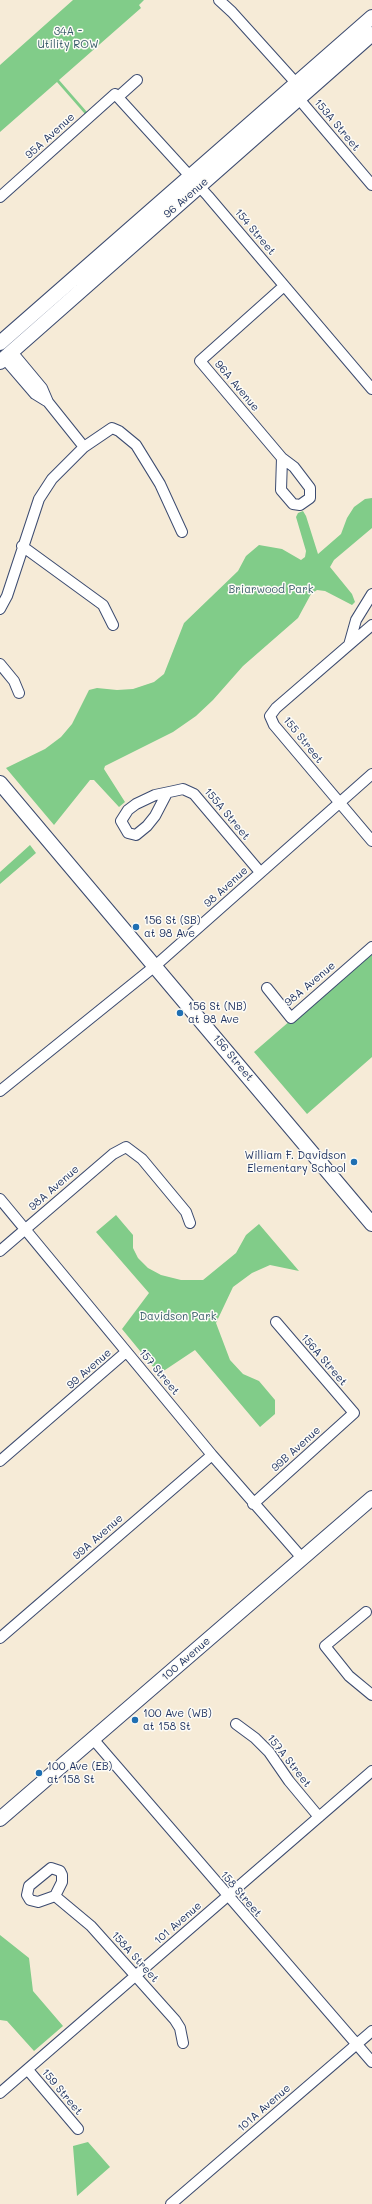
<!DOCTYPE html>
<style>
body{margin:0}
canvas{display:block;background:#f6ebd7}
</style>
<canvas width="372" height="2204"></canvas>
<script>
const ctx = document.querySelector('canvas').getContext('2d');
ctx.lineJoin = 'round';
function fillPath(path, color) { ctx.fillStyle = color; ctx.fill(path, 'evenodd'); }
const toPath = rows => new Path2D(rows.map(r => 'M' + r).join(''));
function stroke(path, color, width, dash) { ctx.strokeStyle = color; ctx.lineWidth = width; ctx.lineCap = dash ? 'butt' : 'round'; ctx.setLineDash(dash || []); ctx.stroke(path); }
function label(font, color, halo, rows, align = 'center') {
  ctx.font = font + ' Mali,sans-serif'; ctx.lineWidth = 3; ctx.setLineDash([]); ctx.textBaseline = 'middle'; ctx.strokeStyle = halo; ctx.fillStyle = color; for (const [text, x, y, turn = 0] of rows) {
    ctx.save(); ctx.translate(x, y); ctx.rotate((+turn || 0) * Math.PI / 180); ctx.textAlign = isNaN(turn) ? turn : align; if (halo) ctx.strokeText(text, 0, 0); ctx.fillText(text, 0, 0); ctx.restore();
  }
}
const green = toPath([
 [73,0,144,0,139,5,141,8,59,80,87,112,85,114,57,82,0,132,0,65],
 [372,498,372,528,334,560,330,567,352,594,355,602,352,605,325,591,317,590,311,594,298,618,243,666,213,700,196,716,173,732,105,766,104,769,125,802,119,807,94,780,90,780,54,825,6,768,45,749,61,737,72,724,89,690,97,688,117,690,133,689,154,682,164,674,184,623,238,571,246,556,259,545,282,549,301,560,305,557,306,551,296,517,298,513,303,511,306,516,318,554,341,534,347,518,354,507,365,499],
 [30,845,36,853,0,884,0,872],
 [372,950,372,1057,307,1114,254,1052],
 [116,1215,133,1235,133,1248,138,1258,148,1268,161,1275,181,1280,203,1280,236,1253,246,1235,259,1224,299,1271,270,1265,252,1273,233,1287,216,1323,230,1360,243,1374,259,1381,275,1400,275,1414,260,1427,195,1350,159,1374,122,1329,149,1293,96,1232],
 [0,1935,29,1958,33,1991,63,2026,34,2051,7,2021,0,2020],
 [88,2142,110,2167,77,2196,73,2146]
]);
const minor = toPath([
 [219,0,232,12,296,83],
 [118,97,137,80],
 [299,99,372,185],
 [0,197,115,94,208,196,372,389],
 [12,352,42,388,48,402,84,447,112,428,119,431,136,445,160,484,182,532],
 [4,358,35,394,48,402],
 [282,458,281,490,293,504,300,505,310,498,310,488,294,467,282,458,200,361,284,286],
 [22,546,103,605,113,625],
 [0,609,7,596,39,499,52,479,84,447],
 [372,625,276,708,270,716,274,725,372,841],
 [349,645,356,620,372,594],
 [0,664,14,681,19,693],
 [167,793,155,816,147,826,136,835,128,833,121,821,128,810,136,804,155,795,174,791,183,789,194,794,260,872],
 [267,988,291,1018,372,947],
 [0,1091,155,966,372,774],
 [0,1199,212,1455,302,1558],
 [0,1251,113,1154,126,1147,142,1159,186,1212,190,1223],
 [0,1461,126,1352],
 [253,1504,354,1413,276,1322],
 [366,1612,325,1646,349,1676,372,1695],
 [0,1638,212,1455],
 [236,1724,255,1738,269,1752,289,1781,319,1817],
 [93,1739,372,2062],
 [55,1896,38,1902,30,1900,27,1895,29,1886,51,1868,60,1871,62,1875,62,1882,55,1896,91,1926,175,2020,180,2028,183,2043],
 [28,2070,78,2129],
 [0,2093,372,1771],
 [171,2204,372,2031]
]);
const secondary = toPath([
 [0,343,372,17],
 [0,362,372,34],
 [0,783,372,1224],
 [0,1819,372,1498]
]);
const markers = [
 [136,927,4,"#1f6fb2"],
 [180,1013,4,"#1f6fb2"],
 [354,1162,4,"#1f6fb2"],
 [135,1720,4,"#1f6fb2"],
 [39,1773,4,"#1f6fb2"]
];
const parkNames = [
 ["34A -",68,32],
 ["Utility ROW",68,45],
 ["Briarwood Park",271,590],
 ["Davidson Park",178,1317]
];
const streetNames = [
 ["153A Street",337,125,50],
 ["95A Avenue",50,136,-42],
 ["96 Avenue",186,198,-41],
 ["154 Street",255,232,50],
 ["96A Avenue",237,386,50],
 ["155 Street",303,740,51],
 ["155A Street",227,814,50],
 ["98 Avenue",226,887,-42],
 ["98A Avenue",310,984,-40],
 ["156 Street",233,1058,50],
 ["98A Avenue",54,1188,-41],
 ["156A Street",324,1360,49],
 ["99 Avenue",89,1369,-41],
 ["157 Street",159,1372,50],
 ["99B Avenue",296,1449,-42],
 ["99A Avenue",98,1537,-41],
 ["100 Avenue",186,1659,-41],
 ["157A Street",289,1761,52],
 ["158 Street",241,1894,49],
 ["101 Avenue",178,1923,-41],
 ["158A Street",135,1957,48],
 ["159 Street",62,2092,50],
 ["101A Avenue",264,2108,-41]
];
const poiNames = [
 ["156 St (SB)",144,921],
 ["at 98 Ave",144,934],
 ["156 St (NB)",188,1007],
 ["at 98 Ave",188,1020],
 ["William F. Davidson",346,1156,"right"],
 ["Elementary School",346,1169,"right"],
 ["100 Ave (WB)",143,1714],
 ["at 158 St",143,1727],
 ["100 Ave (EB)",47,1767],
 ["at 158 St",47,1780]
];
fillPath(green, '#81cc89');
stroke(minor, '#3c4b70', 12);
stroke(secondary, '#3c4b70', 16);
stroke(minor, '#fff', 10);
stroke(secondary, '#fff', 14);
for (const [x, y, r, color] of markers) { const dot = new Path2D(); dot.arc(x, y, r, 0, 2 * Math.PI); ctx.fillStyle = color; ctx.fill(dot); stroke(dot, '#fdfcf7', 1.5); }
label('11px', '#3a5e6b', '#fdfcf7', parkNames);
label('11px', '#1b2f5e', '#fdfcf7', streetNames);
label('11px', '#1b2f5e', '#fdfcf7', poiNames, 'left');
</script>
